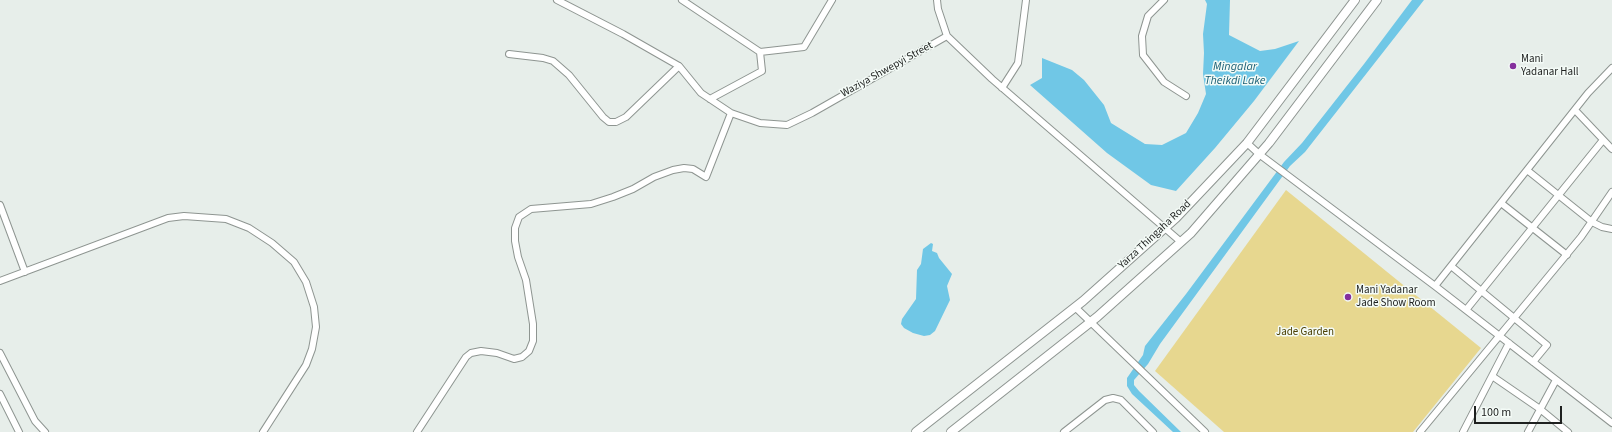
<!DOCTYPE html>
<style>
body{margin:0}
#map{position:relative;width:1612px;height:432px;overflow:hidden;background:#e7eeea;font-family:"Source Sans 3",sans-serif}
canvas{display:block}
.scale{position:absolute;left:1474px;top:406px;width:88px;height:18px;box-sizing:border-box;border:2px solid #1e201f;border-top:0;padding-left:5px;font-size:12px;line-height:14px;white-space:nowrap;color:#1e201f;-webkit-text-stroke:3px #f4fbf7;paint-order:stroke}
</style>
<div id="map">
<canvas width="1612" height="432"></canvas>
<div class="scale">100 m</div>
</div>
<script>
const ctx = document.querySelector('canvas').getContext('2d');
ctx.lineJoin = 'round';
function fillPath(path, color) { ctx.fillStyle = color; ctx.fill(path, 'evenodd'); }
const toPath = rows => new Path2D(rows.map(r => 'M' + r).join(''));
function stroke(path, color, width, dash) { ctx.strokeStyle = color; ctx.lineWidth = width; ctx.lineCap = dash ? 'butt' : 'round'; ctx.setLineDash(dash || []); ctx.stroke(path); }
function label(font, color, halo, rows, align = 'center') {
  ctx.font = font + ' "Source Sans 3",sans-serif'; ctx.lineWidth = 3; ctx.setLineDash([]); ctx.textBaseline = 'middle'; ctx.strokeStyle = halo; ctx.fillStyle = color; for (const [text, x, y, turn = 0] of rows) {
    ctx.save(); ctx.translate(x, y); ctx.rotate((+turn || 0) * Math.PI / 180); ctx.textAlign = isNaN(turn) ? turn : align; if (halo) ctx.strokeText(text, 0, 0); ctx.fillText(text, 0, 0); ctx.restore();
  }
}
const green = toPath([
 [1286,190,1481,348,1413,432,1224,432,1155,371]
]);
const water = toPath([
 [1205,0,1230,0,1229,35,1260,51,1275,49,1299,41,1254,101,1215,148,1176,191,1151,185,1107,153,1030,85,1042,78,1042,58,1072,70,1084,80,1104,105,1111,123,1145,144,1162,145,1186,133,1198,113,1206,94,1203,74,1204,53,1203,34,1207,4],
 [1412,0,1424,0,1305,152,1290,166,1160,344,1148,364,1134,380,1134,385,1139,391,1181,432,1173,432,1132,394,1127,386,1127,378,1143,355,1145,346,1186,294,1284,162,1302,143,1364,64],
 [931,243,933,244,932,251,937,253,939,258,952,274,947,286,950,300,935,331,930,335,924,336,913,333,904,328,901,324,902,319,916,299,917,270,921,264,923,249]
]);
const minor = toPath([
 [557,0,623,34,679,66,701,93,731,113,760,123,787,125,812,113,947,36,992,79,1181,242],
 [682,0,760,52,762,71,710,99],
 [937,0,938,9,947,36],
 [1164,0,1148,16,1142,36,1143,55,1164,82,1186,96],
 [760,52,804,47,832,0],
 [509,54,543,58,553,61,569,75,603,117,609,122,616,122,626,117,679,66],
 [1002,88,1018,63,1026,0],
 [1575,110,1612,149],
 [1247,143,1259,154,1435,286,1612,423],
 [1527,170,1592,222,1602,227,1612,229],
 [1501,203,1567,255],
 [0,205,25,272],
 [1451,266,1547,345,1533,362],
 [0,281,168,218,184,216,226,219,249,228,272,243,294,262,306,282,314,307,316,327,312,349,306,365,263,432],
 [1435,286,1588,93,1612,68],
 [1075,307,1205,432],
 [1466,310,1603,140],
 [0,353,35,421,45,432],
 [1492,376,1540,409,1568,432],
 [0,394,19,432],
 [417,432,466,357,471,353,481,351,497,353,514,359,522,357,529,351,533,341,533,324,526,280,518,257,515,241,515,228,519,217,531,209,591,204,613,197,633,189,654,177,673,170,684,168,693,169,706,177,731,113],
 [1064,432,1105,400,1113,398,1121,400,1153,432],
 [1420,432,1581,237,1612,192],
 [1463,432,1509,343],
 [1528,432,1556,380]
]);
const major = toPath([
 [916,432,1083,301,1176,218,1247,143,1355,0],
 [951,432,1097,317,1191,233,1269,143,1377,0]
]);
const markers = [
 [1513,66,4,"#852f9d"],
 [1348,297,4,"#852f9d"]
];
const poiNames = [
 ["Mani",1521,60],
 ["Yadanar Hall",1521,73],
 ["Mani Yadanar",1356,291],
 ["Jade Show Room",1356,304]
];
const streetNames = [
 ["Waziya Shwepyi Street",887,70,-29],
 ["Yarza Thingaha Road",1155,235,-43]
];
const parkNames = [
 ["Jade Garden",1305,333]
];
const waterNames = [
 ["Mingalar",1235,67],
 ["Theikdi Lake",1235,81]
];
fillPath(green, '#e7d78f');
fillPath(water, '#70c7e6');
stroke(minor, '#8e9591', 8);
stroke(major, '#8e9591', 10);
stroke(minor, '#fff', 6);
stroke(major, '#fff', 8);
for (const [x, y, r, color] of markers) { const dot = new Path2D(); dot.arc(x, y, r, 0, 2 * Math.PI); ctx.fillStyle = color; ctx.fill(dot); stroke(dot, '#f4fbf7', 1.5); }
label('11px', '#1e201f', '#f4fbf7', poiNames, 'left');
label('11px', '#1e201f', '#f4fbf7', streetNames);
label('11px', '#4c4104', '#f4fbf7', parkNames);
label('italic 12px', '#1b6076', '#f4fbf7', waterNames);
</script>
